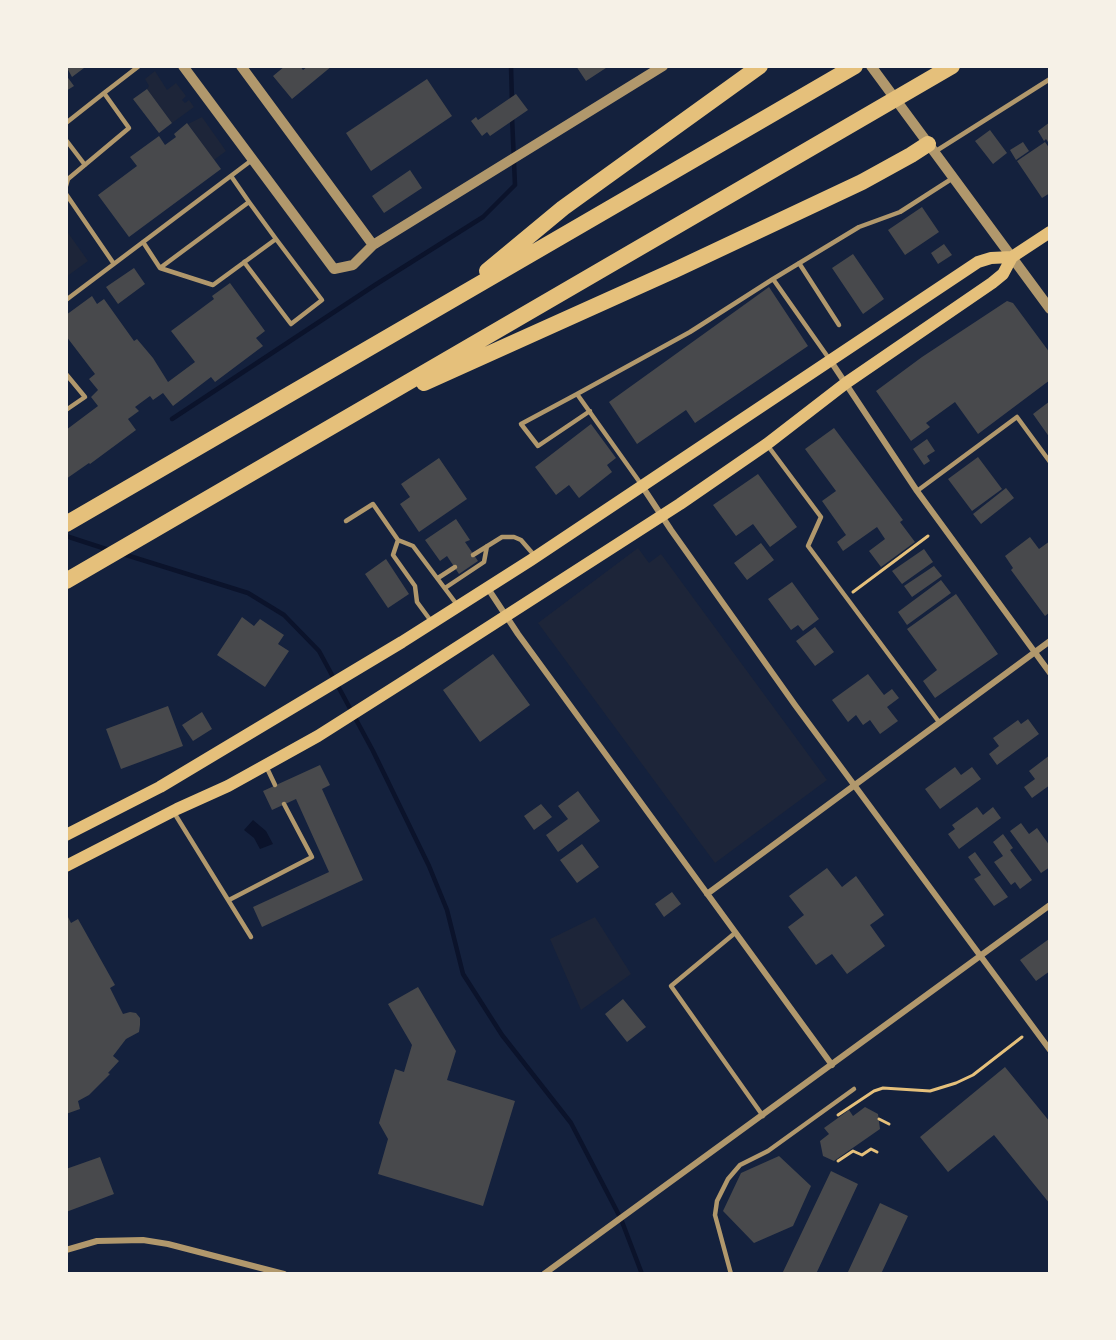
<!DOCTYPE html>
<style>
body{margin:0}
#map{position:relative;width:1116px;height:1340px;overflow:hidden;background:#14213d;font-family:Helvetica,sans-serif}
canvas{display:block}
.frame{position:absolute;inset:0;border:68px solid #f6f1e7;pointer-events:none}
</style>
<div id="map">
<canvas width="1116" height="1340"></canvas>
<div class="frame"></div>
</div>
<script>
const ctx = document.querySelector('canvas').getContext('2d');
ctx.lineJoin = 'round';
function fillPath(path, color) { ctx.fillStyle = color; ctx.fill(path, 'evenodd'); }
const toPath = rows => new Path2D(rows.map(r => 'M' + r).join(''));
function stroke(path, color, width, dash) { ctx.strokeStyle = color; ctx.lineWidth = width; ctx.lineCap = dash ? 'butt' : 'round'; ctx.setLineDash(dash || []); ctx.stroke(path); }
const green = toPath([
 [155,71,167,90,176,83,186,96,182,100,185,103,189,100,194,107,172,123,147,89,149,86,145,79],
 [202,117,226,151,214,160,188,124],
 [66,230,88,261,66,277],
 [638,548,649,563,661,554,827,780,715,863,538,623],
 [595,917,631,974,581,1010,550,939]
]);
const water = toPath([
 [253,820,266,831,273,844,260,849,254,838,244,830]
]);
const stream = toPath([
 [511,66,512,102],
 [172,419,375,285,483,217,515,185,512,117],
 [66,536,109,550],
 [123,554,248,593,284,615,319,651,373,751,429,866,447,910,463,974,502,1035,571,1123,621,1219,642,1274]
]);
const building = toPath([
 [66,66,83,66,84,68,72,77],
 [285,66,300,66,303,70,308,66,332,66,292,99,273,76],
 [576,66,609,66,586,81],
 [66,75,74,86,66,91],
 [427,79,452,116,371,171,346,133],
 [147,89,172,123,159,133,133,99],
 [516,94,528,110,490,136,487,132,482,136,471,121,476,117,478,120],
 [1050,122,1050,145,1046,139,1044,141,1038,131],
 [187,123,221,169,129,237,98,195,137,166,130,157,159,136,165,145,176,137,174,134],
 [990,130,1007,153,993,164,975,141],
 [1023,142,1029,151,1016,160,1010,150],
 [1045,142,1050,149,1050,193,1042,198,1017,161],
 [410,170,422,188,384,213,372,196],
 [922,207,939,232,905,255,888,230],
 [944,244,952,255,938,264,931,253],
 [853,254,884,299,863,314,832,268],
 [134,268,145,284,118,304,106,287],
 [230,283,265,331,256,338,263,346,215,382,211,377,173,406,163,393,153,400,150,396,135,407,139,411,128,419,136,430,90,464,89,463,66,479,66,430,98,406,91,397,98,390,89,379,95,374,66,336,66,315,92,296,97,304,104,299,134,341,137,339,153,358,168,382,195,362,171,331,214,299,212,296],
 [769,287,808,346,695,423,686,410,637,444,609,402],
 [1007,301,1013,303,1050,353,1050,380,978,434,955,402,926,423,930,427,911,441,876,391,922,357],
 [1050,401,1050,438,1033,414],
 [591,424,616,458,607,465,612,472,579,498,569,485,556,495,535,467],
 [834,428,903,520,900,522,915,542,881,567,869,551,885,539,877,527,843,551,837,542,846,535,822,501,836,491,805,449],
 [927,439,935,451,927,456,930,461,924,465,913,449],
 [978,457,1002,489,972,511,948,479],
 [439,458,467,499,419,532,400,504,410,497,401,484],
 [758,474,797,527,770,547,753,524,736,536,713,505],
 [1006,488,1014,498,981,524,973,514],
 [456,519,470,540,465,542,478,561,459,574,447,556,440,561,425,540],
 [1030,537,1039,549,1050,541,1050,612,1045,616,1011,570,1013,568,1005,556],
 [761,543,774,560,747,580,734,563],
 [924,549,933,562,902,584,892,571],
 [386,559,409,594,388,608,365,574],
 [934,566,942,576,912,597,904,586],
 [941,580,951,593,907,625,898,612],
 [792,582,819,619,803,631,798,625,791,630,768,599],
 [956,594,998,654,935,698,923,681,937,670,907,629],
 [242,617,254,626,260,619,284,635,278,644,289,651,265,687,217,655],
 [815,627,834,652,815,666,796,641],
 [493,654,530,705,480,742,443,690],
 [868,674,884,695,892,689,899,698,887,707,898,721,880,734,870,720,863,725,856,715,848,722,832,700],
 [168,706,183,746,121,769,106,729],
 [202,712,212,729,193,741,182,725],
 [1028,719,1039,734,997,765,989,754,999,746,993,738,1018,720,1021,724],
 [1050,755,1050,785,1032,798,1024,787,1035,779,1029,771],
 [320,765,330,785,322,789,363,880,262,927,253,907,329,872,296,799,272,810,263,791],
 [955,767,961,775,972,767,981,779,940,809,925,789],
 [578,791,600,821,558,852,546,835,568,819,558,806],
 [541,804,552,817,534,830,524,816],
 [977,807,983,815,993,807,1001,818,959,849,948,834,955,829,952,825],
 [1021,823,1029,834,1037,828,1050,846,1050,867,1041,873,1010,831],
 [1003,834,1013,848,1010,850,1032,880,1020,889,1015,882,1011,885,994,862,1003,856,993,842],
 [582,844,599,867,577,883,560,860],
 [975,852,1008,897,994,906,974,879,981,875,968,857],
 [827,868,842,887,856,876,884,915,870,925,885,946,847,974,832,954,816,965,788,927,804,915,789,896],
 [672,892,681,904,664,917,655,904],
 [66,913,71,923,78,919,115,985,110,988,123,1014,130,1012,136,1013,140,1018,140,1025,139,1032,126,1039,113,1056,119,1061,108,1073,110,1074,89,1095,78,1101,80,1109,66,1114],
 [1049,939,1050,971,1036,981,1020,960],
 [418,987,456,1051,447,1080,515,1101,483,1206,378,1174,388,1139,379,1123,395,1069,404,1072,412,1045,388,1004],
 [623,999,646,1027,627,1042,605,1014],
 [1005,1067,1050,1122,1050,1204,994,1135,948,1172,920,1137],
 [865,1107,878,1114,880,1129,834,1161,823,1156,820,1141,829,1134,824,1128,849,1110,853,1116],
 [779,1156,811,1186,793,1226,754,1243,723,1211,741,1173],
 [100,1157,114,1194,66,1212,66,1169],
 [831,1171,858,1184,816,1274,782,1274],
 [880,1203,908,1216,881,1274,847,1274]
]);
const path = toPath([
 [853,592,928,536],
 [838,1115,874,1091,883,1088,930,1091,956,1083,973,1075,1022,1037],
 [879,1119,889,1124],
 [838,1161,853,1151,862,1155,871,1149,877,1152]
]);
const service = toPath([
 [66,123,104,93],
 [66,140,85,165],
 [936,151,1050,79],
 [231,176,249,202],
 [66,186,68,179,129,128,104,93,139,66],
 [66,194,114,264],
 [143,242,160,268,249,202,276,239,213,285,160,268],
 [244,262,291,324,322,300,276,239],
 [799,263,839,325],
 [773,279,859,227,900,212,953,178],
 [66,300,252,160],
 [66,374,85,397,66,410],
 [577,394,521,424,538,446,590,411],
 [768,446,821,517,808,546,939,722],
 [641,484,577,394,690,332,773,279,830,360],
 [917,491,1017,417,1050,462],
 [346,521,373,504,398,540,413,546,458,606],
 [398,540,393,555,415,586,417,602,431,621],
 [473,555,502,537,514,537,521,540,534,555],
 [438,578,455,567],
 [445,588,484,562,487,546],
 [266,766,275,785],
 [173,811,251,937],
 [229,900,312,857,284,804],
 [735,933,671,986,763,1116],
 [731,1274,715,1215,717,1201,728,1179,740,1165,768,1151,854,1089]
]);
const minor = toPath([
 [830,360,917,491,1050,673],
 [642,486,671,530,795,705,1050,1050],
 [487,587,518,634,832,1065],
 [707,894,1050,641],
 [66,1250,97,1241,143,1240,168,1244,284,1274],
 [544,1274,1050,905]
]);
const tertiary = toPath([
 [183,66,334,269,353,265,373,245,663,66],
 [241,66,373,245],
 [871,66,1050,309]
]);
const secondary = toPath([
 [66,835,160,787,402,642,531,560,978,262,991,258,1012,257],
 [66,866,177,809,228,786,318,736,411,677,680,504,767,444,846,383,992,283,1003,274,1012,257,1050,232]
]);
const motorway = toPath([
 [487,271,563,208,760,66],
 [424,383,675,270,862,182,911,155,928,144],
 [66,524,855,66],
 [66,581,952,66]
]);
fillPath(green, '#1d2539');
fillPath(water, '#0b132b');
stroke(stream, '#0b132b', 4.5);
fillPath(building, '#48494c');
stroke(path, '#e5c07b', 3);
stroke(service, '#b1986c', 4.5);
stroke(minor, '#b1986c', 6);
stroke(tertiary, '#b1986c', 10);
stroke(secondary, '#e5c07b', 12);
stroke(motorway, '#e5c07b', 16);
</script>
